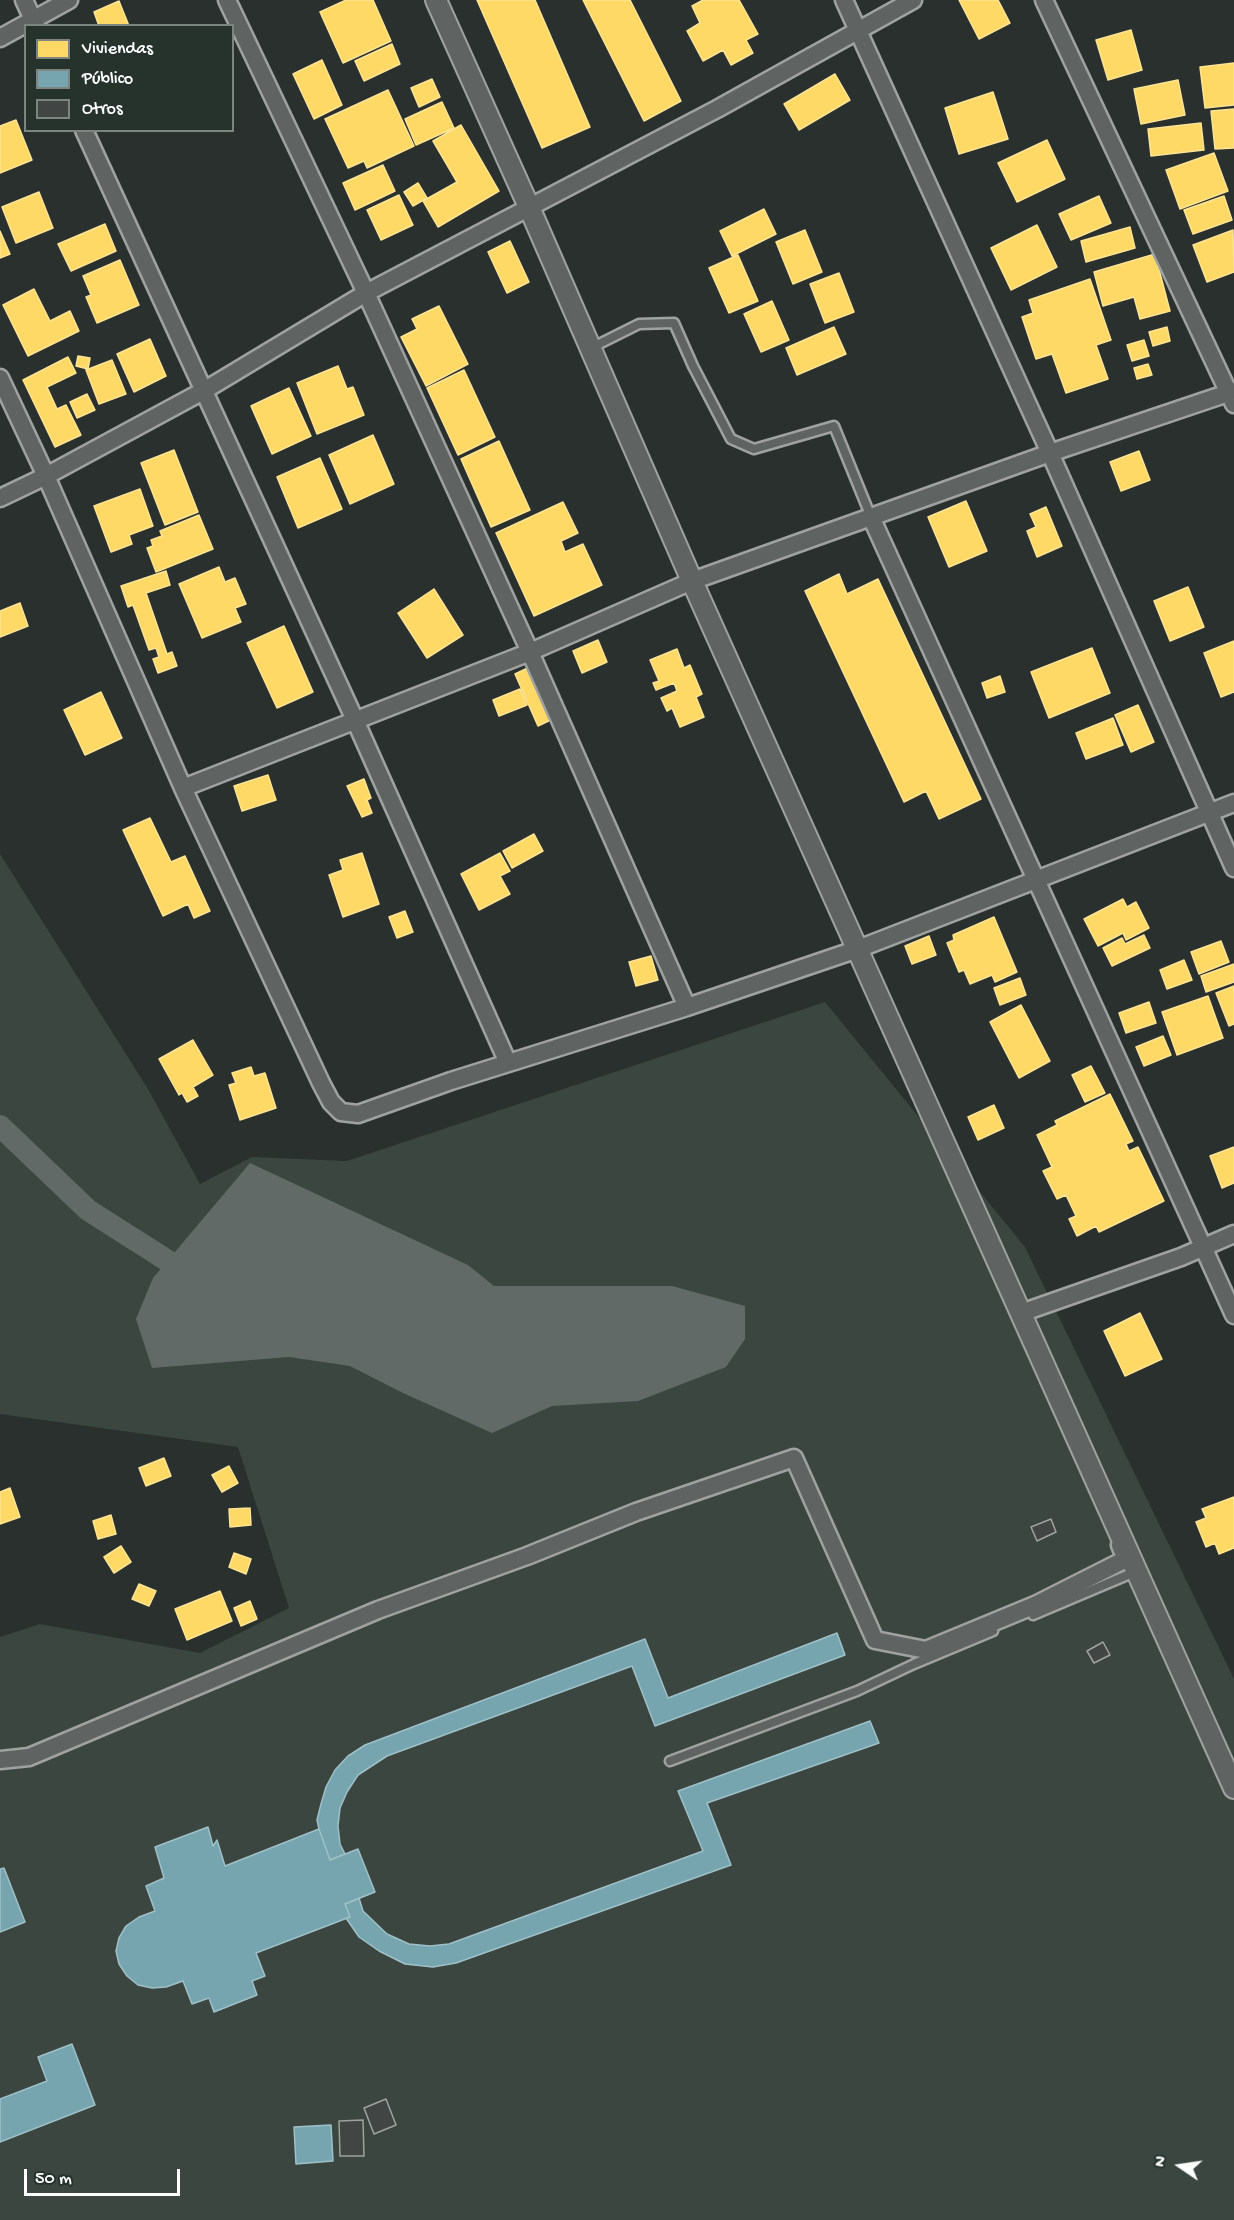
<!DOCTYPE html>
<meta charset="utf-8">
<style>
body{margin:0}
#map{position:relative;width:1234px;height:2220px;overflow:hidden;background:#29302d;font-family:"Gochi Hand",sans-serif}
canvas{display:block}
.legend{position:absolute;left:24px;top:24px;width:210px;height:108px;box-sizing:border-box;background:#26332d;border:2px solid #7d8581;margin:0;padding:8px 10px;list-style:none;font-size:18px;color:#fff}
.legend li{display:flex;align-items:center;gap:12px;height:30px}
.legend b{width:30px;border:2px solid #7d8581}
.north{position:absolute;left:1150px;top:2136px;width:60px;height:60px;-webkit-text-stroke:4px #26332d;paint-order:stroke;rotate:283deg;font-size:16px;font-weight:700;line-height:24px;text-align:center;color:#fff}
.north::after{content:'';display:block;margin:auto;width:21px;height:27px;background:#fff;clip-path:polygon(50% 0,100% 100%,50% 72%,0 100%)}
.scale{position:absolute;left:24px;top:2169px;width:156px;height:27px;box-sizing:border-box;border:3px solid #fff;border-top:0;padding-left:8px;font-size:18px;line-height:21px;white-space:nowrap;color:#fff;-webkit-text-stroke:4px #26332d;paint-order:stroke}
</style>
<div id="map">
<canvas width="1234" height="2220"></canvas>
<ul class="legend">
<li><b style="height:16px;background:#ffd966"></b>Viviendas</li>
<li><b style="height:16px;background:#76a5af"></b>Público</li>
<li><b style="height:16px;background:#414644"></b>Otros</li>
</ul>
<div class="north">N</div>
<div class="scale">50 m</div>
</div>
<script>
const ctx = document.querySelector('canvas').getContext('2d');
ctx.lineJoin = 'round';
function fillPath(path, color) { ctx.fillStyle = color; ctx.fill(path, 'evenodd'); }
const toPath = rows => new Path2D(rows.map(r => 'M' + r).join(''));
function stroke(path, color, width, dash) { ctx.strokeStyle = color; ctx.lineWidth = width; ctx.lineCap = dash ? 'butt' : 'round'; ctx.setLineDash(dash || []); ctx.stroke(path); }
const green = toPath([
 [0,854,148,1089,200,1184,252,1157,347,1161,825,1002,1025,1247,1234,1679,1234,2220,0,2220,0,1637,40,1624,200,1653,289,1608,238,1447,0,1414]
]);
const water = toPath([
 [250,1163,468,1265,494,1286,672,1286,745,1306,745,1339,726,1367,638,1401,552,1406,492,1433,403,1393,350,1366,289,1357,152,1368,136,1319,153,1278]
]);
const homes = toPath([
 [346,0,373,0,391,41,343,63,320,12,346,0],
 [477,0,535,0,590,127,542,148,477,0],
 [583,0,630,0,681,101,644,121,583,0],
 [703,0,739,0,758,34,746,40,753,53,731,65,723,50,703,61,687,31,700,23,692,6,703,0],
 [959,0,998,0,1010,23,979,39,959,0],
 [119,1,129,26,99,26,94,12,119,1],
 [1131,30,1142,70,1108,80,1096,40,1131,30],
 [392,44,400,64,364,81,355,61,392,44],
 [322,60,342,105,314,119,293,74,322,60],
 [1234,63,1234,105,1205,108,1200,67,1234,63],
 [835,74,850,100,799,130,784,104,835,74],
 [432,79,440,97,419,107,411,88,432,79],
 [1178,80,1185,115,1141,124,1134,89,1178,80],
 [388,90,414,146,367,168,364,161,348,168,325,119,388,90],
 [993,92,1008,139,959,154,945,108,993,92],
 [442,102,454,128,416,145,405,119,442,102],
 [1234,109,1234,148,1215,149,1211,111,1234,109],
 [16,120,32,160,0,173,0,126,16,120],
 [1201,123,1204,150,1151,156,1148,129,1201,123],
 [461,125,499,191,438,227,423,201,457,182,433,141,461,125],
 [1047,140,1065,179,1017,202,998,163,1047,140],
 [1214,153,1228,191,1180,209,1166,170,1214,153],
 [383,165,395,191,355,210,343,183,383,165],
 [418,183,427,198,413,206,404,192,418,183],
 [39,192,53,228,16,243,2,207,39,192],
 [399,195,413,225,381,240,367,210,399,195],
 [1099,196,1111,223,1071,240,1059,214,1099,196],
 [1224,196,1232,220,1193,234,1184,210,1224,196],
 [764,209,776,234,732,256,720,231,764,209],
 [105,224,116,251,71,271,58,244,105,224],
 [1037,225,1057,267,1011,290,991,248,1037,225],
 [1130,227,1135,248,1086,262,1081,241,1130,227],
 [805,230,822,272,793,284,776,242,805,230],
 [1233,230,1234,272,1207,282,1193,245,1233,230],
 [0,231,10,254,0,258,0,231],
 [510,241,529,282,507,293,488,252,510,241],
 [1155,254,1170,311,1140,319,1134,297,1103,306,1094,272,1155,254],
 [738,255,758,301,729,313,709,268,738,255],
 [120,260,139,305,97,323,86,297,91,295,83,276,120,260],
 [839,273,854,312,825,323,810,284,839,273],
 [1090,279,1111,340,1096,345,1108,379,1066,393,1052,354,1036,359,1022,317,1033,313,1029,300,1090,279],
 [34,289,50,321,70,311,79,331,28,356,3,305,34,289],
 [772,301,789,340,761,352,744,314,772,301],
 [439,306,468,364,426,386,401,337,417,329,412,319,439,306],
 [834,327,846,354,797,375,786,348,834,327],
 [1167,327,1170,341,1153,346,1149,332,1167,327],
 [150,339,166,376,134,392,117,354,150,339],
 [1144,340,1149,356,1132,361,1127,345,1144,340],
 [78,356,90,358,88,369,76,366,78,356],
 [68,357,76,373,47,387,57,409,66,405,81,435,55,447,23,380,68,357],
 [112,360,126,394,99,404,86,370,112,360],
 [1148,364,1152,375,1137,379,1134,368,1148,364],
 [338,366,347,389,353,387,364,415,317,434,297,383,338,366],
 [464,370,495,437,458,455,427,388,464,370],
 [289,388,311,436,272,454,251,406,289,388],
 [87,394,95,410,77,418,70,402,87,394],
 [373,435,394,484,350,504,329,455,373,435],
 [499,441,530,510,491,527,461,459,499,441],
 [174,450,198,512,165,525,141,463,174,450],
 [1139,451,1150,480,1121,491,1110,462,1139,451],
 [320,458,342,509,298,528,277,477,320,458],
 [140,489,153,526,129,535,132,544,111,552,94,506,140,489],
 [966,501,987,551,949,567,928,517,966,501],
 [563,502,578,533,561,541,565,552,583,544,602,585,534,616,496,533,563,502],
 [1046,507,1062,546,1037,557,1027,531,1036,527,1030,514,1046,507],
 [199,515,213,549,156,572,147,548,153,546,151,540,162,536,160,531,199,515],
 [219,567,225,582,235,578,246,604,235,608,241,622,202,638,179,584,219,567],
 [166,571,170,585,146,593,167,654,172,652,177,666,158,673,153,659,159,657,156,648,149,650,133,605,128,607,121,586,166,571],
 [839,574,847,594,878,579,981,799,939,819,926,791,904,802,805,591,839,574],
 [1188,587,1204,627,1170,641,1154,601,1188,587],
 [434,589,463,635,427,658,398,613,434,589],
 [20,603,28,626,0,637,0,611,20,603],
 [284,626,313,692,277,708,247,643,284,626],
 [598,640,607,662,582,673,573,651,598,640],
 [1234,641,1234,692,1221,697,1204,653,1234,641],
 [1092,648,1110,693,1049,718,1031,672,1092,648],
 [677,649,684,668,690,665,702,694,696,697,704,717,680,727,672,708,667,711,661,698,677,691,674,683,656,690,653,683,659,681,650,660,677,649],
 [534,665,557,717,538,726,515,674,534,665],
 [1000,676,1005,692,987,698,982,683,1000,676],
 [520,689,527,705,499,716,493,700,520,689],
 [101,692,122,738,85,755,64,710,101,692],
 [1138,705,1154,742,1131,752,1115,715,1138,705],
 [1113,718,1123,745,1086,759,1076,733,1113,718],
 [268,775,276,800,242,811,234,786,268,775],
 [364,779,371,798,367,800,372,813,362,817,347,786,364,779],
 [150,818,171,862,185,856,210,911,194,918,188,904,163,916,123,830,150,818],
 [534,834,543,851,512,868,503,851,534,834],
 [362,853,379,904,343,917,329,875,343,870,340,860,362,853],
 [500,853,510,871,500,876,510,894,479,910,461,874,500,853],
 [1123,899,1127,907,1136,902,1149,928,1126,940,1123,933,1098,946,1084,919,1123,899],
 [405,911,413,932,397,938,389,917,405,911],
 [994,917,1017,972,995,982,992,975,970,984,964,970,959,972,947,943,954,940,953,935,994,917],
 [1144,935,1150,948,1112,966,1103,948,1122,938,1125,944,1144,935],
 [929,936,936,955,912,964,905,946,929,936],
 [1221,941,1229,962,1199,974,1191,952,1221,941],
 [651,956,658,980,636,986,629,962,651,956],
 [1184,960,1192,980,1167,989,1160,970,1184,960],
 [1234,964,1234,982,1206,992,1201,976,1234,964],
 [1020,978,1026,995,1000,1005,994,988,1020,978],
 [1234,986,1234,1024,1229,1026,1216,993,1234,986],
 [1208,996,1223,1038,1177,1055,1162,1012,1208,996],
 [1149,1002,1156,1023,1126,1033,1119,1013,1149,1002],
 [1021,1005,1050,1061,1019,1078,990,1022,1021,1005],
 [1163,1036,1171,1055,1144,1066,1136,1047,1163,1036],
 [193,1040,213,1075,193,1087,198,1096,187,1102,182,1093,179,1095,159,1059,193,1040],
 [1091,1066,1105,1093,1085,1102,1072,1075,1091,1066],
 [251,1067,254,1076,265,1073,276,1108,240,1120,229,1085,236,1083,232,1073,251,1067],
 [1110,1094,1133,1141,1126,1144,1129,1151,1138,1147,1164,1201,1099,1232,1096,1226,1077,1236,1069,1219,1076,1216,1066,1195,1057,1199,1043,1171,1052,1167,1037,1135,1057,1125,1055,1121,1110,1094],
 [994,1105,1004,1128,978,1140,968,1117,994,1105],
 [1234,1147,1234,1183,1222,1188,1210,1156,1234,1147],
 [1140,1313,1162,1359,1125,1376,1104,1331,1140,1313],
 [164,1458,171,1476,146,1486,139,1468,164,1458],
 [229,1466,238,1483,222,1492,212,1475,229,1466],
 [10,1488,20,1517,0,1524,0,1492,10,1488],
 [1234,1497,1234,1548,1219,1554,1215,1543,1206,1547,1196,1522,1206,1518,1202,1509,1234,1497],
 [250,1508,251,1525,230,1527,229,1509,250,1508],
 [111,1515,116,1534,98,1539,93,1521,111,1515],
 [121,1546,131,1562,114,1573,104,1557,121,1546],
 [234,1553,251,1559,246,1574,229,1567,234,1553],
 [139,1584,156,1591,149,1606,132,1599,139,1584],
 [220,1591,232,1621,187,1640,175,1609,220,1591],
 [250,1601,257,1619,241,1626,234,1608,250,1601]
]);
const public = toPath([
 [837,1633,845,1655,655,1726,632,1666,387,1756,358,1775,347,1792,340,1808,338,1826,340,1844,345,1854,330,1860,319,1829,317,1820,321,1804,326,1787,335,1770,348,1756,365,1745,645,1639,668,1698,837,1633],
 [870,1721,879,1743,707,1803,731,1865,456,1963,433,1967,405,1964,379,1951,359,1937,346,1918,350,1917,345,1904,359,1898,363,1911,387,1934,409,1944,430,1946,449,1944,703,1851,678,1791,870,1721],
 [208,1827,213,1846,217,1840,225,1866,319,1829,330,1860,358,1849,375,1892,345,1904,350,1917,256,1953,265,1976,252,1981,257,1995,214,2012,209,1998,192,2004,183,1981,166,1987,152,1988,138,1985,127,1976,119,1964,116,1951,119,1938,126,1926,139,1917,155,1911,146,1886,164,1878,155,1847,208,1827],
 [4,1868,25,1922,0,1932,0,1869,4,1868],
 [72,2044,95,2105,0,2142,0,2099,47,2081,38,2057,72,2044],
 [331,2125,333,2161,296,2164,294,2127,331,2125]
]);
const canal = toPath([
 [0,1126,88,1210,168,1261]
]);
const building = toPath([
 [1051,1519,1056,1532,1037,1541,1031,1527,1051,1519],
 [1103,1642,1110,1655,1094,1663,1087,1651,1103,1642],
 [386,2099,396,2125,374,2134,364,2108,386,2099],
 [363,2120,364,2156,340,2156,339,2121,363,2120]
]);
const service = toPath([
 [591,348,639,324,674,323,693,366,731,439,754,449,834,426,871,517],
 [1033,1615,1137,1571],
 [670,1761,857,1691,914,1664,993,1631]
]);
const minor = toPath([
 [24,0,36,26],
 [227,0,366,293,530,652,687,1007],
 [844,0,1050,453,1234,868],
 [1044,0,1234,404],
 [0,38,69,0],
 [84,130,355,720,508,1063],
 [0,378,46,476,183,788,321,1083,331,1102,341,1112,358,1114,451,1081,687,1007,858,949,1234,803],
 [0,498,46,476,205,390,366,293,717,109,913,0],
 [871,517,1234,1315],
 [183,788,530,652,692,581,1050,453,1234,391],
 [1021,1313,1181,1257,1234,1234],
 [0,1760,29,1757,378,1610,527,1556,636,1512,794,1458,875,1640,926,1650,1035,1605,1126,1559,1120,1545]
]);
const tertiary = toPath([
 [436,0,529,207,692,581,1234,1788]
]);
fillPath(green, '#3b4641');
fillPath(water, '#616a66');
fillPath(homes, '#ffd966');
stroke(homes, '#ffe494', 1.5);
fillPath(public, '#76a5af');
stroke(public, '#9fc0c7', 1.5);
stroke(canal, '#616a66', 22);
fillPath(building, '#414644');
stroke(building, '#9fa2a0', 1.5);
stroke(service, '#9fa2a0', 13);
stroke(minor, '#9fa2a0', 21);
stroke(tertiary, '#9fa2a0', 24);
stroke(service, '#5f6362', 8);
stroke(minor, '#5f6362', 16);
stroke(tertiary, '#5f6362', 20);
</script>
